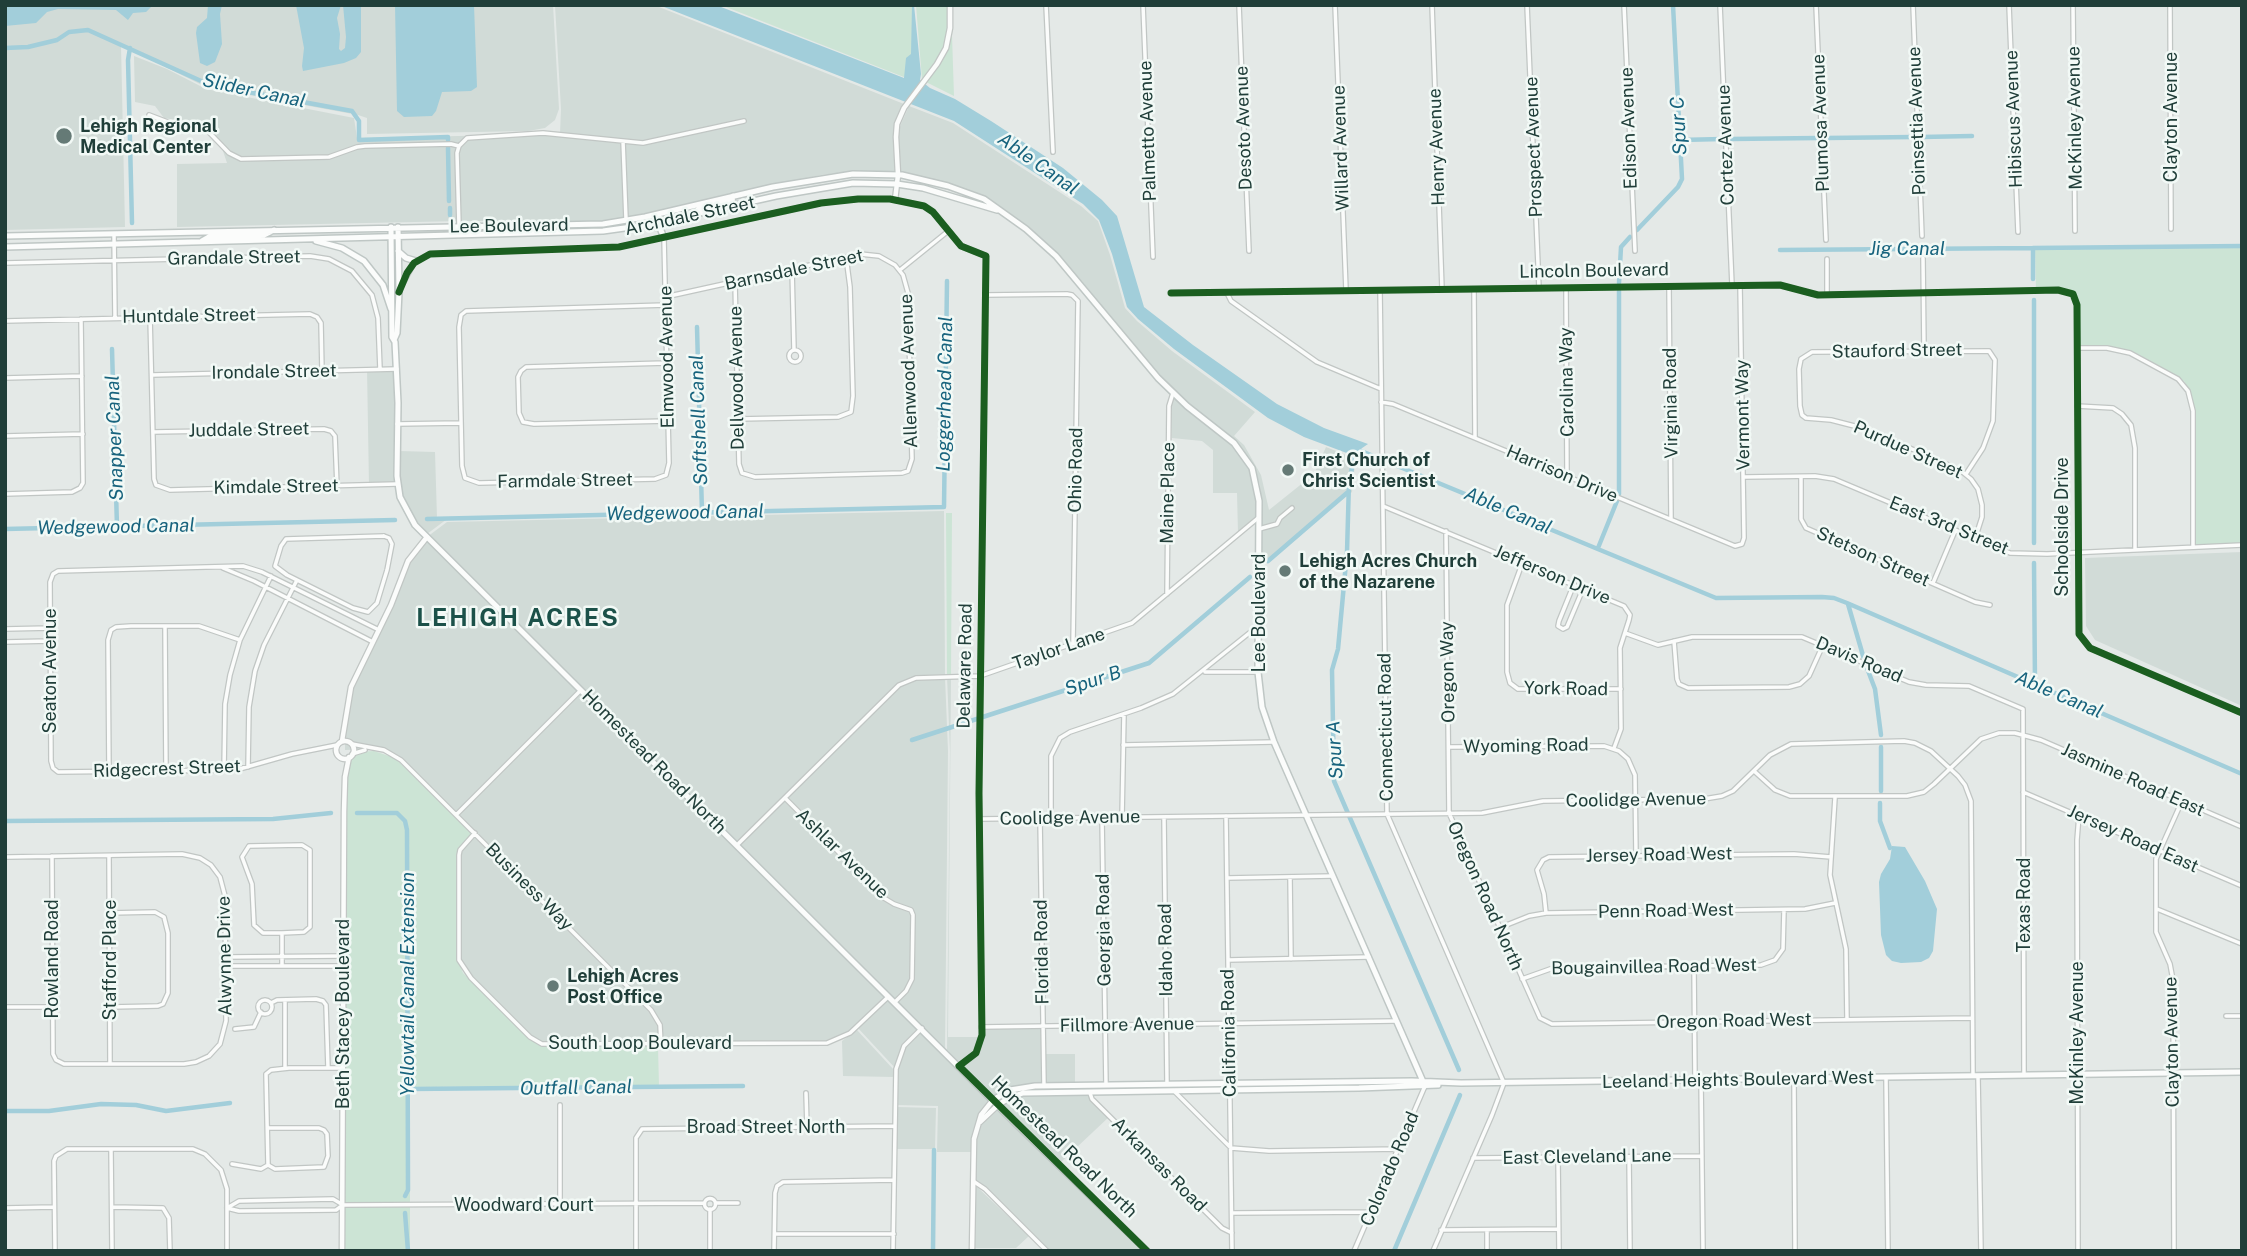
<!DOCTYPE html>
<style>
body{margin:0}
#map{position:relative;width:2247px;height:1256px;overflow:hidden;background:#e4e9e7;font-family:"Public Sans",sans-serif}
canvas{display:block}
.frame{position:absolute;inset:0;border:7px solid #203e39;pointer-events:none}
</style>
<div id="map">
<canvas width="2247" height="1256"></canvas>
<div class="frame"></div>
</div>
<script>
const ctx = document.querySelector('canvas').getContext('2d');
ctx.lineJoin = 'round';
function fillPath(path, color) { ctx.fillStyle = color; ctx.fill(path, 'evenodd'); }
const toPath = rows => new Path2D(rows.map(r => 'M' + r).join(''));
function stroke(path, color, width, dash) { ctx.strokeStyle = color; ctx.lineWidth = width; ctx.lineCap = dash ? 'butt' : 'round'; ctx.setLineDash(dash || []); ctx.stroke(path); }
function label(font, color, halo, rows, align = 'center') {
  ctx.font = font + ' "Public Sans",sans-serif'; ctx.lineWidth = 5; ctx.setLineDash([]); ctx.textBaseline = 'middle'; ctx.strokeStyle = halo; ctx.fillStyle = color; for (const [text, x, y, turn = 0] of rows) {
    ctx.save(); ctx.translate(x, y); ctx.rotate((+turn || 0) * Math.PI / 180); ctx.textAlign = isNaN(turn) ? turn : align; if (halo) ctx.strokeText(text, 0, 0); ctx.fillText(text, 0, 0); ctx.restore();
  }
}
const built = toPath([
 [5,5,553,5,559,109,555,120,545,128,528,131,367,134,367,118,358,115,206,87,121,45,125,227,5,230],
 [555,5,654,5,904,104,894,131,895,172,854,171,821,175,731,193,659,211,603,221,462,221,177,227,177,164,227,163,219,139,199,124,164,118,155,106,135,102,134,56,167,69,206,89,354,118,357,138,560,134,561,109],
 [909,106,953,123,1081,206,1098,221,1110,255,1125,308,1137,321,1172,351,1255,412,1234,436,1244,445,1261,475,1269,510,1314,474,1326,447,1351,457,1356,455,1352,492,1261,565,1262,517,1260,485,1254,467,1240,446,1188,404,1160,377,1081,280,1036,234,1003,209,975,192,949,183,900,172,898,131],
 [394,367,395,484,369,486,367,368],
 [1171,395,1233,445,1250,470,1256,494,1257,520,1238,533,1237,493,1213,493,1213,450,1202,441,1172,438],
 [399,451,435,452,437,518,627,514,627,516,447,519,427,534,414,518,402,496,400,484],
 [944,511,945,677,948,751,945,1051,998,1105,1016,1095,1089,1092,1093,1099,1110,1116,1059,1164,1147,1251,1047,1251,985,1189,973,1181,973,1152,937,1152,938,1106,896,1105,896,1069,857,1027,833,1041,554,1046,537,1042,471,978,459,960,460,850,475,834,401,760,390,752,374,749,345,750,345,719,349,694,408,561,427,537,447,522],
 [2242,552,2242,706,2095,640,2086,626,2085,558],
 [947,676,951,677,948,1037,982,1037,983,1025,1044,1025,1044,1054,1075,1054,1075,1083,1020,1085,1002,1090,993,1097,947,1050,950,751],
 [857,1030,894,1070,894,1077,843,1076,842,1041],
 [897,1107,936,1108,935,1149,897,1149],
 [975,1185,1029,1236,1016,1248,974,1248]
]);
const green = toPath([
 [721,5,912,5,914,81],
 [916,5,948,5,948,28,945,42,938,58,922,79],
 [952,35,954,96,926,82,942,61],
 [2242,246,2242,545,2196,546,2195,413,2192,396,2184,381,2138,354,2109,346,2080,346,2077,295,2071,290,2065,289,2036,289,2035,247],
 [946,513,952,513,951,677,947,676],
 [374,751,395,758,472,833,459,849,456,862,456,955,463,973,529,1038,541,1046,658,1047,659,1086,410,1087,410,1251,344,1251,347,777,349,765,356,752]
]);
const water = toPath([
 [5,5,153,5,146,12,133,13,128,20,116,10,58,9,47,12,36,23,5,26],
 [208,5,222,5,220,14,222,44,215,62,207,66,200,63,196,33,197,27,207,18],
 [296,5,341,5,337,18,340,34,339,49,341,51,345,48,346,37,343,5,361,5,361,52,356,58,344,63,303,71,302,66,304,48],
 [395,5,474,5,477,87,471,91,442,92,436,111,432,116,404,117,397,111],
 [659,5,716,5,904,78,906,58,911,54,912,5,914,5,921,74,920,80,930,88,955,99,991,121,1063,168,1102,200,1117,216,1144,307,1193,345,1277,404,1324,428,1368,444,1352,455,1304,437,1268,418,1174,349,1138,319,1127,307,1112,254,1099,220,1083,204,954,121],
 [1892,846,1905,847,1925,881,1937,909,1933,951,1929,958,1921,962,1901,963,1892,961,1886,955,1881,935,1879,882,1881,874,1890,859]
]);
const canal = toPath([
 [5,48,28,47,57,40,69,32,88,30,210,85,352,111,359,121,359,140,448,137,448,140],
 [130,48,128,60,132,223],
 [1922,137,1972,136],
 [1826,138,1914,137],
 [1730,139,1818,138],
 [1680,140,1722,139],
 [448,148,449,201],
 [450,208,450,215],
 [1637,230,1678,187,1682,179,1673,5],
 [1780,250,2033,248],
 [2033,279,2033,248,2242,246],
 [1619,283,1621,247,1630,237],
 [1619,291,1619,494],
 [2034,300,2034,543],
 [697,327,702,513],
 [112,349,117,527],
 [1354,448,1716,598,1822,597,1834,598,1847,603,2242,774],
 [1356,449,1349,482,1347,552,1338,649,1332,670,1334,781,1459,1070],
 [427,519,944,507,947,281],
 [5,529,395,520],
 [1598,548,1617,501],
 [1268,561,1348,492],
 [2034,563,2035,685],
 [1848,604,1864,659],
 [1867,668,1875,689,1881,735],
 [912,740,1149,663,1250,577],
 [1881,791,1881,747],
 [1880,803,1880,821,1890,848],
 [357,813,397,813,405,821,407,830,408,1190,405,1196],
 [5,821,273,819,331,813],
 [408,1089,743,1086],
 [5,1111,49,1111,101,1104,136,1105,166,1111,230,1103],
 [405,1213,408,1251],
 [933,1251,934,1150],
 [1394,1251,1460,1095]
]);
const minor = toPath([
 [1046,5,1053,152],
 [1143,5,1153,257],
 [1239,5,1249,251],
 [1335,5,1346,290],
 [1432,5,1442,289],
 [1527,5,1539,288],
 [1624,5,1635,251],
 [1720,5,1732,285],
 [1816,5,1826,240],
 [1913,5,1922,236],
 [2009,5,2018,232],
 [2073,5,2075,231],
 [2170,5,2171,229],
 [149,115,170,123,202,125,229,153,241,159,329,157,357,147,365,146,451,144,459,146],
 [623,141,626,219],
 [459,226,457,153,459,146,467,138,543,133,643,143,744,121],
 [114,234,115,318],
 [664,238,669,463,666,475,655,479,479,483,465,478,462,466,459,327,461,315,466,311,666,305],
 [1923,258,1924,350],
 [1827,259,1827,295],
 [5,263,310,256,329,259,352,271,372,295,378,318,380,369],
 [792,269,794,350],
 [900,270,947,232],
 [401,287,414,263,430,254,619,247,821,203,858,199,890,199,924,206,933,212,961,246,986,256,979,793,982,1035,976,1053,959,1066],
 [1669,287,1671,519],
 [1566,288,1567,476],
 [1474,289,1475,437],
 [1380,291,1387,814,1504,1083,1492,1115,1433,1251],
 [1171,293,1780,285,1818,295,2058,290,2073,294,2077,305,2079,634,2090,648,2242,713],
 [1227,293,1231,301,1317,362,1381,389],
 [986,295,1067,294,1072,295,1078,301,1073,644],
 [665,297,860,254,879,256,895,265,903,275,908,293,912,459,908,471,902,473,755,477,742,473,739,464,735,282],
 [150,317,154,479,156,485,170,490,397,484],
 [5,321,310,314,317,317,321,323,322,371],
 [2077,348,2107,348,2130,353,2178,379,2188,391,2193,411,2193,547],
 '789 356a6 6 0 1 1 12 0a6 6 0 1 1-12 0Z',
 [666,363,526,367,521,371,518,377,519,413,523,422,534,424,668,421],
 [152,375,397,369],
 [5,378,82,376],
 [1381,402,1393,404,1735,546,1742,544,1744,538,1740,285],
 [2077,406,2113,408,2122,414,2131,425,2135,448,2135,549],
 [738,419,838,417,851,412,853,396,850,287,846,257],
 [397,424,461,423],
 [153,432,324,429,331,431,335,436,337,486],
 [5,436,83,434],
 [1966,474,1983,448,1993,421,1995,360,1989,351,1812,352,1801,359,1799,369,1800,406,1802,415,1806,418,1831,420,1866,429,1960,470,1971,479,1978,489,1982,505,1982,517,1975,539],
 [1744,477,1815,476,1834,479,2010,553,2047,554,2242,545],
 [1801,477,1801,519,1806,528,1975,602,1990,605],
 [5,494,72,492,80,488,83,483,81,319],
 [1383,506,1624,606,1630,615,1629,620,1620,648,1621,729,1614,748],
 [1259,529,1277,524,1280,518,1292,508],
 [1446,531,1449,813,1540,1018,1552,1024,1972,1018],
 [384,536,389,538,392,544,387,570,377,603,368,612,353,608,287,575,275,566,281,546,286,539,384,536],
 [1522,564,1507,605,1507,672,1510,683,1518,689,1621,689],
 [223,568,254,581,373,642],
 [1933,583,1955,531],
 [1574,584,1559,621,1558,626,1563,629,1567,627,1583,589],
 [1167,594,1169,406,1173,393],
 [165,626,166,771],
 [5,629,50,628],
 [1625,633,1658,645,1692,637,1802,637,1909,682,1926,685,1969,686,2023,709,2024,1075],
 [1674,641,1677,679,1679,684,1688,688,1789,687,1800,684,1809,676,1823,645],
 [5,642,50,641],
 [1205,672,1257,672],
 [352,744,384,750,401,760,651,1010,660,1025,661,1045],
 [337,745,292,754,236,770,58,772,53,768,51,761,50,582,53,574,58,571,243,566,262,572,379,630],
 [1123,745,1274,742],
 [1449,747,1604,746,1619,751,1628,759,1635,775,1636,855],
 [352,754,365,750],
 [248,767,249,707,255,671,264,645,297,580],
 [224,770,225,704,230,675,240,640,271,576],
 [1754,771,1775,790,1790,796,1907,796,1924,792,1934,784,1981,739,1999,733,2015,733,2041,740,2242,827],
 [109,772,108,640,111,630,116,627,131,626,199,626,240,640],
 [2023,792,2242,886],
 [1835,798,1830,875,1846,949,1847,1020],
 [786,799,884,898,894,904,911,910,913,915,912,979,906,991,895,1002],
 [456,815,581,690],
 [1226,816,1232,1251],
 [1122,817,1124,714],
 [1164,817,1167,1084],
 [1051,818,1051,756,1060,738,1070,732,1141,708,1173,694,1258,626],
 [1102,818,1106,1085],
 [979,819,1482,813,1543,801,1704,799,1722,796,1733,791,1770,755,1791,744,1904,741,1915,743,1931,751,1958,776,1965,785,1971,801,1973,1075],
 [1040,819,1044,1086],
 [475,833,460,850,459,855,459,960,471,978,530,1037,542,1044,827,1043,850,1033,888,997],
 [737,845,899,685,916,678,980,676,1132,623,1258,518],
 [109,856,110,1064],
 [5,857,8,857,182,854,200,858,211,865,220,877,225,896,226,1021,220,1044,209,1056,196,1062,184,1064,64,1064,56,1060,53,1054,52,856],
 [1290,877,1291,959],
 [1227,878,1333,876],
 [2157,909,2242,944],
 [110,913,155,912,164,917,168,933,168,993,163,1004,158,1006,111,1007],
 [1546,913,1544,894,1537,870,1543,860,1549,857,1794,854,1831,857],
 [1499,928,1529,916,1546,913,1805,909,1835,903],
 [282,933,304,932,310,927,310,850,302,845,249,846,242,857,252,884,254,925,263,933,282,933,282,966],
 [225,957,343,956],
 [1228,960,1369,957],
 [226,966,343,966],
 [1694,967,1695,1080],
 [1522,979,1553,968,1761,965,1775,960,1783,949,1784,910],
 '258 1007a7 7 0 1 1 14 0a7 7 0 1 1-14 0Z',
 [285,1000,285,1068],
 [271,1003,277,1000,316,999,323,1001,326,1005,328,1068],
 [5,1007,53,1007],
 [2226,1016,2242,1016],
 [981,1027,1396,1021],
 [235,1029,254,1027,261,1012],
 [1978,1077,1981,1251],
 [1886,1078,1888,1251],
 [1794,1079,1795,1251],
 [1701,1080,1703,1251],
 [1174,1091,1231,1148,1269,1151,1399,1149],
 [806,1093,807,1126],
 [1090,1093,1092,1099,1222,1228,1232,1233],
 [269,1128,319,1128,324,1130,327,1134,328,1156,324,1167,275,1169,268,1165,266,1074,271,1070,289,1068,343,1068],
 [111,1149,112,1251],
 [1629,1157,1630,1251],
 [1473,1158,1702,1156],
 [1558,1158,1559,1251],
 [232,1164,261,1169,268,1165],
 [973,1181,985,1189,1047,1251],
 '704.5 1204a5.5 5.5 0 1 1 11 0a5.5 5.5 0 1 1-11 0Z',
 [716,1203,738,1203],
 [560,1204,560,1105],
 [112,1207,163,1208,169,1218,170,1251],
 [5,1208,54,1207],
 [227,1208,239,1211,336,1210,343,1205,704,1203],
 [227,1208,239,1201,333,1199,343,1205],
 [1232,1213,1371,1212],
 [1441,1230,1558,1229],
 [1487,1230,1487,1251],
 [775,1234,894,1234],
 [55,1251,54,1161,56,1156,67,1149,193,1149,205,1154,221,1170,227,1189,227,1251],
 [636,1251,636,1138,642,1129,895,1126],
 [710,1251,710,1209],
 [774,1251,775,1193,777,1186,783,1182,894,1180],
 [893,1251,896,1069,904,1046,922,1028],
 [1354,1251,1425,1086],
 [2078,1251,2077,840,2079,815],
 [2174,1251,2173,980,2170,964,2156,932,2156,859,2182,801]
]);
const tertiary = toPath([
 [895,200,898,175,896,137,897,124,904,108,937,64,946,48,950,28,950,5],
 [342,741,351,687,391,605,408,561,427,537],
 '336 750a9 9 0 1 1 18 0a9 9 0 1 1-18 0Z',
 [980,1122,998,1105],
 [342,1251,344,812,345,777,349,757],
 [972,1251,974,1139,981,1115,993,1100]
]);
const secondary = toPath([
 [694,213,699,209,732,201,733,196],
 [650,226,660,228,664,238],
 [391,227,392,337,395,342,398,403,397,476,400,497,415,525,1017,1125,1147,1251],
 [508,233,536,228],
 [5,236,603,224,645,217,773,187,853,174,902,175,948,186,984,199,1026,229,1056,256,1158,378,1187,406,1234,443,1252,468,1259,501,1258,672,1262,707,1274,742,1425,1086],
 [202,241,209,237,264,235,274,230],
 [316,241,342,248,364,261,383,285,391,309],
 [5,247,603,231,646,225,776,196,853,183,897,184,923,188,997,210],
 [398,251,406,258,416,261],
 [394,340,397,333,399,292,398,227],
 [993,1100,1010,1090,1035,1086,1412,1081,1461,1083,2242,1072],
 [998,1105,1009,1098,1023,1093,1359,1088,1438,1085]
]);
const cycleway = toPath([
 [399,292,407,273,414,263,430,254,619,247,821,203,858,199,890,199,924,206,933,212,961,246,986,256,979,793,982,1035,976,1053,959,1066,1147,1251],
 [1171,293,1780,285,1818,295,2058,290,2073,294,2077,305,2079,634,2090,648,2242,713]
]);
const markers = [
 [64,136,9,"#657a76"],
 [1288,470,7,"#657a76"],
 [1285,571,7,"#657a76"],
 [553,986,7,"#657a76"]
];
const streetNames = [
 ["Clayton Avenue",2171,117,-90],
 ["McKinley Avenue",2075,118,-91],
 ["Hibiscus Avenue",2014,119,-92],
 ["Poinsettia Avenue",1917,121,-92],
 ["Plumosa Avenue",1821,123,-92],
 ["Desoto Avenue",1244,128,-92],
 ["Edison Avenue",1629,128,-92],
 ["Palmetto Avenue",1148,131,-92],
 ["Cortez Avenue",1726,145,-92],
 ["Henry Avenue",1437,147,-92],
 ["Prospect Avenue",1534,147,-92],
 ["Willard Avenue",1341,148,-92],
 ["Archdale Street",690,216,-12],
 ["Lee Boulevard",509,226,-1],
 ["Grandale Street",234,258,-1],
 ["Barnsdale Street",794,270,-12],
 ["Lincoln Boulevard",1594,271,-1],
 ["Huntdale Street",189,316,-1],
 ["Stauford Street",1897,351,-1],
 ["Elmwood Avenue",667,357,-91],
 ["Allenwood Avenue",909,371,-92],
 ["Irondale Street",274,372,-1],
 ["Dellwood Avenue",737,378,-91],
 ["Carolina Way",1567,382,-91],
 ["Virginia Road",1671,403,-91],
 ["Vermont Way",1743,415,-91],
 ["Juddale Street",249,430,-1],
 ["Purdue Street",1908,450,24],
 ["Ohio Road",1076,470,-89],
 ["Harrison Drive",1562,474,23],
 ["Farmdale Street",565,481,-1],
 ["Kimdale Street",276,487,-1],
 ["Maine Place",1168,493,-89],
 ["East 3rd Street",1949,526,22],
 ["Schoolside Drive",2062,527,-90],
 ["Stetson Street",1873,557,24],
 ["Jefferson Drive",1552,575,23],
 ["Lee Boulevard",1259,613,-90],
 ["Taylor Lane",1059,649,-19],
 ["Davis Road",1859,660,23],
 ["Delaware Road",965,666,-89],
 ["Seaton Avenue",50,671,-90],
 ["Oregon Way",1448,672,-91],
 ["York Road",1566,689,1],
 ["Connecticut Road",1386,727,-91],
 ["Wyoming Road",1526,746,-1],
 ["Homestead Road North",654,762,45],
 ["Ridgecrest Street",167,769,-2],
 ["Jasmine Road East",2133,780,24],
 ["Coolidge Avenue",1636,800,-1],
 ["Coolidge Avenue",1070,818,-1],
 ["Jersey Road East",2133,839,24],
 ["Ashlar Avenue",842,854,44],
 ["Jersey Road West",1659,855,-1],
 ["Business Way",529,887,45],
 ["Oregon Road North",1485,896,66],
 ["Texas Road",2024,905,-90],
 ["Penn Road West",1666,911,-1],
 ["Georgia Road",1104,930,-91],
 ["Idaho Road",1166,950,-91],
 ["Florida Road",1042,952,-91],
 ["Alwynne Drive",225,956,-91],
 ["Rowland Road",52,959,-90],
 ["Stafford Place",110,960,-90],
 ["Bougainvillea Road West",1654,967,-1],
 ["Beth Stacey Boulevard",343,1014,-90],
 ["Oregon Road West",1734,1021,-1],
 ["Fillmore Avenue",1127,1025,-1],
 ["California Road",1229,1033,-91],
 ["McKinley Avenue",2077,1033,-90],
 ["Clayton Avenue",2172,1042,-91],
 ["South Loop Boulevard",640,1043],
 ["Leeland Heights Boulevard West",1738,1080,-1],
 ["Broad Street North",766,1127],
 ["Homestead Road North",1064,1147,44],
 ["East Cleveland Lane",1587,1157,-1],
 ["Arkansas Road",1159,1165,45],
 ["Colorado Road",1390,1169,-67],
 ["Woodward Court",524,1205]
];
const poiNames = [
 ["Lehigh Regional",80,126],
 ["Medical Center",80,147],
 ["First Church of",1302,460],
 ["Christ Scientist",1302,481],
 ["Lehigh Acres Church",1299,561],
 ["of the Nazarene",1299,582],
 ["Lehigh Acres",567,976],
 ["Post Office",567,997]
];
const waterNames = [
 ["Slider Canal",254,91,12],
 ["Spur C",1679,126,-93],
 ["Able Canal",1038,164,35],
 ["Jig Canal",1907,249],
 ["Loggerhead Canal",945,394,-89],
 ["Softshell Canal",699,420,-92],
 ["Snapper Canal",115,438,-92],
 ["Able Canal",1508,511,23],
 ["Wedgewood Canal",685,513,-1],
 ["Wedgewood Canal",116,527,-1],
 ["Spur B",1093,681,-18],
 ["Able Canal",2059,695,23],
 ["Spur A",1335,750,-93],
 ["Yellowtail Canal Extension",408,984,-90],
 ["Outfall Canal",576,1088,-1]
];
const districtNames = [
 ["LEHIGH ACRES",518,619]
];
fillPath(built, '#d1dbd7');
fillPath(green, '#cce4d5');
fillPath(water, '#a2ceda');
stroke(canal, '#a2ceda', 4.5);
stroke(minor, '#c1c6c4', 6);
stroke(tertiary, '#c1c6c4', 7);
stroke(secondary, '#bfc7c5', 8);
stroke(minor, '#fbfcfb', 3.5);
stroke(tertiary, '#fbfcfb', 4.5);
stroke(secondary, '#fbfcfb', 5);
stroke(cycleway, '#1b5e20', 7);
for (const [x, y, r, color] of markers) { const dot = new Path2D(); dot.arc(x, y, r, 0, 2 * Math.PI); ctx.fillStyle = color; ctx.fill(dot); stroke(dot, '#f2f9f6', 2.5); }
label('18px', '#203e39', '#f2f9f6', streetNames);
label('bold 18px', '#203e39', '#f2f9f6', poiNames, 'left');
label('italic 19px', '#17637d', '#f2f9f6', waterNames);
ctx.letterSpacing = '2px';
label('bold 24px', '#1b5149', '#f2f9f6', districtNames);
ctx.letterSpacing = '0px';
</script>
